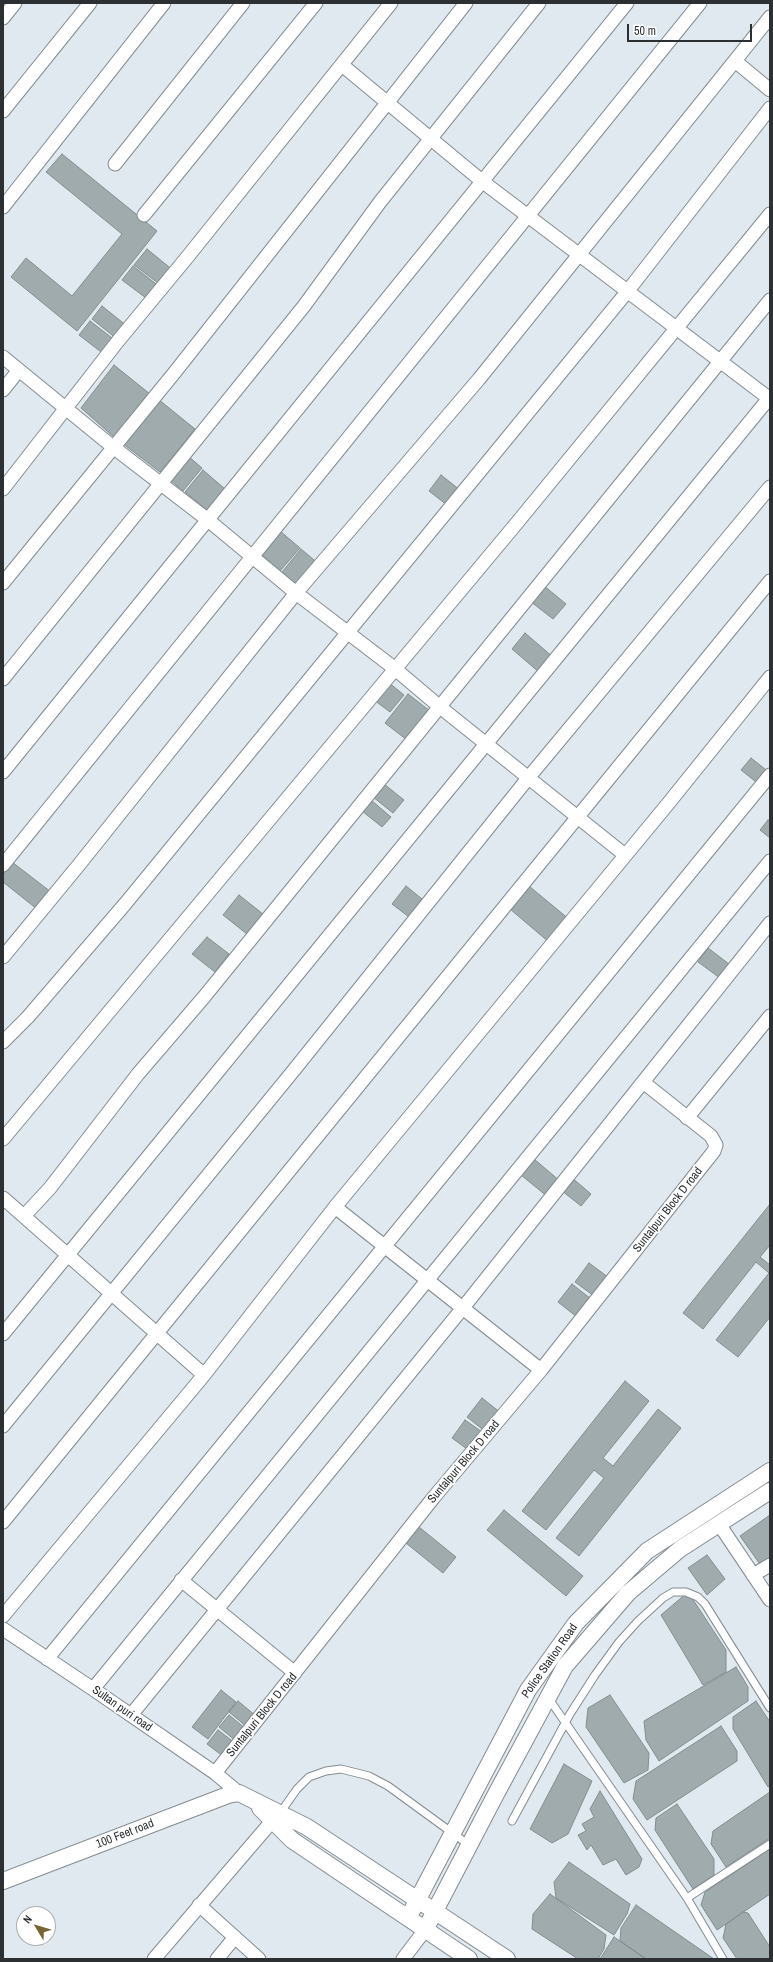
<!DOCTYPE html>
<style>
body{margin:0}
#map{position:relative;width:773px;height:1962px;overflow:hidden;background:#dfe9ef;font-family:"Archivo Narrow",sans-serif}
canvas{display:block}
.frame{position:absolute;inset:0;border:4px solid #2c3032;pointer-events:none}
.north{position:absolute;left:16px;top:1906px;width:40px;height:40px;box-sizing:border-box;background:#fff;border:1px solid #abacad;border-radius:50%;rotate:308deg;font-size:11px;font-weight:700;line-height:16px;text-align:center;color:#2c3032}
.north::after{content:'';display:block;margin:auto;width:14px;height:18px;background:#786332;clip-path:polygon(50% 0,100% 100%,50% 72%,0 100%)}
.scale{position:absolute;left:627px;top:24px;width:125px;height:18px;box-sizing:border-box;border:2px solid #2c3032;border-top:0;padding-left:5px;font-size:12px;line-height:14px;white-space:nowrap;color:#2c3032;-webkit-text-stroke:3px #fff;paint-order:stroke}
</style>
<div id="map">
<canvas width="773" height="1962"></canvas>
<div class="frame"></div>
<div class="north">N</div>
<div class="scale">50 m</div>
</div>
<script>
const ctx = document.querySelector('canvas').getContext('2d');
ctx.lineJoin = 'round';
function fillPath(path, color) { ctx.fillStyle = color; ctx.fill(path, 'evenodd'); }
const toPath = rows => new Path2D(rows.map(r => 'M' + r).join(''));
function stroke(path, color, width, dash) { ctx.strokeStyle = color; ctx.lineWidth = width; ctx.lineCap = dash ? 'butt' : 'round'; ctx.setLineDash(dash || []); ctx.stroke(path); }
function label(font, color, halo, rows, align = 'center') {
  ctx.font = font + ' "Archivo Narrow",sans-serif'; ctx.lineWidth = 3.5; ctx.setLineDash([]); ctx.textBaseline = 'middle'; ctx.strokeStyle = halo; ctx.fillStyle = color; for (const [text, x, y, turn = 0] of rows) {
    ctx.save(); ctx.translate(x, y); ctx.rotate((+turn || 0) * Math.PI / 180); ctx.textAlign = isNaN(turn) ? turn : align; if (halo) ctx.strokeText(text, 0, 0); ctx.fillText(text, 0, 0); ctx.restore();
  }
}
const building = toPath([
 [62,154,157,231,77,331,11,277,26,258,72,296,122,234,46,172,62,154],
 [147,249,174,271,162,286,134,265,147,249],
 [133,266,160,287,150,301,122,280,133,266],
 [102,306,127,326,117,339,92,319,102,306],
 [90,321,116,341,105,355,79,335,90,321],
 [114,365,150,394,115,438,81,408,114,365],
 [158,399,195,429,160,472,122,443,158,399],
 [188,456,202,468,183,491,169,479,188,456],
 [203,470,225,489,207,510,185,492,203,470],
 [441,475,460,490,447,505,429,491,441,475],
 [280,531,300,548,280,571,261,554,280,531],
 [301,549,320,565,300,588,282,572,301,549],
 [543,585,566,604,553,619,530,601,543,585],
 [525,633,553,657,540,673,512,649,525,633],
 [388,682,404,695,390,712,374,700,388,682],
 [408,694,430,711,407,740,385,723,408,694],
 [751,758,770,773,760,785,741,770,751,758],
 [384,784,404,800,393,813,373,797,384,784],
 [371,800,391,817,382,827,362,811,371,800],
 [768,820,770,821,770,838,760,830,768,820],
 [12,862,51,892,37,909,3,882,3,874,12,862],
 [406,886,427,903,413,920,392,904,406,886],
 [529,886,570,920,550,943,510,909,529,886],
 [239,895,263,914,247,934,223,915,239,895],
 [207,937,229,954,215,972,192,954,207,937],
 [708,948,729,964,720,978,698,962,708,948],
 [534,1159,560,1181,548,1197,521,1175,534,1159],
 [571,1177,591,1194,581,1206,561,1190,571,1177],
 [770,1204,770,1245,760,1257,770,1265,770,1317,738,1357,716,1340,769,1273,756,1262,703,1329,683,1313,770,1204],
 [589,1263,608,1277,594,1296,575,1282,589,1263],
 [572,1284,591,1299,577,1317,558,1302,572,1284],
 [625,1381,649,1401,603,1458,613,1466,658,1409,681,1428,579,1556,556,1538,604,1478,594,1470,546,1530,522,1511,625,1381],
 [482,1398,501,1413,486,1432,467,1417,482,1398],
 [465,1420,485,1434,471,1452,452,1438,465,1420],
 [504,1510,583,1576,566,1596,487,1530,504,1510],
 [770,1515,770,1562,762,1567,740,1536,770,1515],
 [419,1527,456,1557,443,1573,406,1543,419,1527],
 [707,1555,725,1579,707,1595,688,1568,707,1555],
 [688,1592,726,1650,726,1672,703,1685,661,1615,688,1592],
 [736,1667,748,1687,748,1701,659,1761,646,1740,644,1721,736,1667],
 [221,1690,236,1702,208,1739,192,1727,221,1690],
 [610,1695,649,1753,648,1770,624,1783,586,1727,588,1708,610,1695],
 [238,1701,256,1716,247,1727,229,1712,238,1701],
 [756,1701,770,1722,770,1786,768,1787,733,1729,733,1717,756,1701],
 [229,1715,246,1729,236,1741,219,1727,229,1715],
 [721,1726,737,1751,737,1761,647,1820,633,1799,636,1781,721,1726],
 [218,1730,235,1743,224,1757,207,1744,218,1730],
 [564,1764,592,1781,568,1834,552,1843,530,1829,564,1764],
 [600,1791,642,1859,639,1867,626,1875,616,1859,603,1865,591,1845,587,1850,578,1835,586,1831,582,1824,594,1817,590,1809,600,1791],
 [770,1792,770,1838,726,1867,711,1844,713,1831,770,1792],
 [677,1804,714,1859,714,1875,693,1889,655,1830,656,1818,677,1804],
 [770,1849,770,1894,717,1930,701,1905,705,1892,770,1849],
 [569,1862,630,1904,627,1914,614,1935,556,1898,554,1882,569,1862],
 [550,1894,606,1935,604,1949,598,1959,578,1959,532,1929,533,1914,550,1894],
 [636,1905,714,1959,646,1959,620,1941,621,1928,636,1905],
 [743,1912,748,1913,770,1947,770,1959,737,1959,723,1938,726,1924,743,1912],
 [614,1937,620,1941,646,1959,600,1959,614,1937]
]);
const service = toPath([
 [549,1699,687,1898,723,1959],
 [280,1813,297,1789,309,1777,326,1771,341,1769,369,1776,388,1786,469,1845],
 [512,1821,570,1714,595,1675,619,1642,638,1621,663,1598,673,1592,686,1592,698,1597,705,1604,770,1708],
 [687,1898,770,1844]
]);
const minor = toPath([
 [3,18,15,3],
 [735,61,770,90],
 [342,65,483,182,770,399],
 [3,111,90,3],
 [115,164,243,3],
 [3,207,164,3],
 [144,215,316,3],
 [3,357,113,447,208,520,296,593,394,668,440,707,625,855],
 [3,390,19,370],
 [3,489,118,341,189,255,391,3],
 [3,583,175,372,466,3],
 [3,679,304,306,380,202,539,3],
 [3,772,627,3],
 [3,865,700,3],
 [3,957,78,866,296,593,479,379,770,17],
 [3,1042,28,1017,125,904,627,292,770,108],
 [643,1082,770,923],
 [687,1118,770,1016],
 [3,1139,516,524,770,214],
 [3,1198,204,1375],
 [335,1207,541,1370],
 [24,1216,50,1188,138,1074,204,997,770,300],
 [3,1334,770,397],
 [3,1426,294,1070,529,777,770,487],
 [3,1522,770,581],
 [719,1524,770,1600],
 [753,1575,770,1565],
 [181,1580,295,1673],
 [3,1616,204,1375,335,1207,667,805,770,677],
 [3,1629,93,1689,215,1773,239,1793],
 [47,1659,770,775],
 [93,1689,770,861],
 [131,1715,462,1309,643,1082,711,1136,716,1145,714,1151,541,1370,434,1497,215,1773],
 [199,1905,259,1959],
 [154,1959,279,1813],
 [217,1959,235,1937],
 [403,1959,425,1930]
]);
const tertiary = toPath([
 [260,1808,292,1840,469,1959],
 [3,1881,228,1795,239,1793,307,1827,507,1959],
 [408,1918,528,1690,576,1623,647,1551,770,1471],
 [425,1930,496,1794,565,1666,628,1593,680,1549,770,1491]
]);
const streetNames = [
 ["Suntalpuri Block D road",668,1210,-52],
 ["Suntalpuri Block D road",464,1462,-50],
 ["Police Station Road",550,1661,-55],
 ["Sultan puri road",122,1709,35],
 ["Suntalpuri Block D road",262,1715,-51],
 ["100 Feet road",125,1834,-21]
];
fillPath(building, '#a0abad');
stroke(building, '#828d8e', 1);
stroke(service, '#838c91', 9);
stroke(minor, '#838c91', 15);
stroke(tertiary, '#838c91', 18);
stroke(service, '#fff', 7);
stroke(minor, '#fff', 13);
stroke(tertiary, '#fff', 16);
label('12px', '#2c3032', '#fff', streetNames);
</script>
